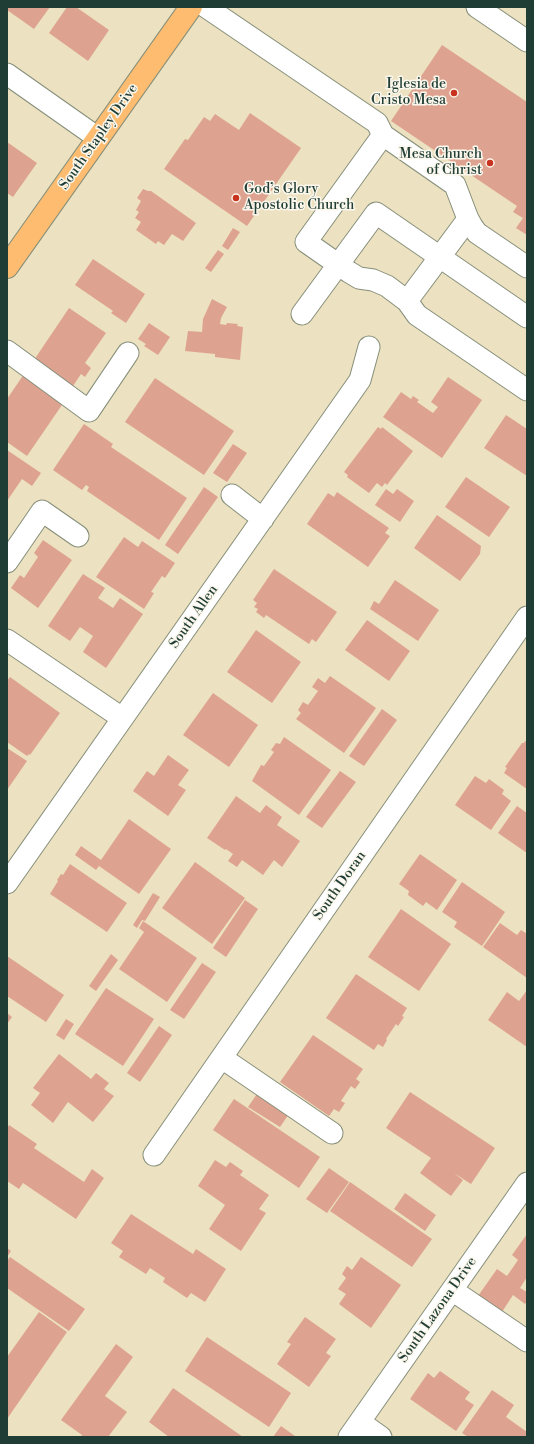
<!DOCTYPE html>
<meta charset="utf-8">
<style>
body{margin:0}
#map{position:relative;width:534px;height:1444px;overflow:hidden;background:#ece1c0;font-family:"Libre Bodoni",serif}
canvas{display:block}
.frame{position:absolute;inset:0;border:8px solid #1f3d34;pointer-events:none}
</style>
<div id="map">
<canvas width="534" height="1444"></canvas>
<div class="frame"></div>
</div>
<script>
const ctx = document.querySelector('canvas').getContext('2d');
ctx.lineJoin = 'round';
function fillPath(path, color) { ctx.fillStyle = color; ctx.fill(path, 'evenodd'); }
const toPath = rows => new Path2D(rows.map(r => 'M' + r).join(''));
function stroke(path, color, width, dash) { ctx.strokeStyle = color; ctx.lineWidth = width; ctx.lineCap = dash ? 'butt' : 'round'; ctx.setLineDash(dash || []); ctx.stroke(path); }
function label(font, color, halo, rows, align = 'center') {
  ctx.font = font + ' "Libre Bodoni",serif'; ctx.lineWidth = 3; ctx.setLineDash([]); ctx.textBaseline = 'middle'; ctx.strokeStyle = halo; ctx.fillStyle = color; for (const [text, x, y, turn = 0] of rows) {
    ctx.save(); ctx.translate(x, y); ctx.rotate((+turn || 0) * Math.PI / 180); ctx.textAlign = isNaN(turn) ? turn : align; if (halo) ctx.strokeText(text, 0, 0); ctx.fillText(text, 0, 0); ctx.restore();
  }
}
const building = toPath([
 [7,7,50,7,34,29,7,10],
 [67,7,76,7,109,30,88,61,49,33],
 [442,45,527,102,527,235,516,228,523,218,513,212,517,206,391,121],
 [250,113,301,148,247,226,164,169,185,139,188,140,204,117,210,121,215,114,239,130],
 [7,142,37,163,13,197,7,193],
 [143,189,148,191,151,191,196,223,183,241,172,234,164,245,158,241,156,244,136,230,141,222,135,218,139,212,136,210,141,201,137,198],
 [233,228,240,232,228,250,222,246],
 [218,250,224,254,211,272,205,268],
 [93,259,145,294,126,323,111,313,113,311,75,285],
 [212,299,227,307,221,318,220,324,226,325,227,323,238,324,237,326,243,327,240,360,215,357,215,354,185,351,188,331,202,332,203,319],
 [69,308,106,333,85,363,91,368,85,377,81,374,71,389,32,363],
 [149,323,170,337,158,355,144,346,146,344,138,339],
 [24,374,64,402,27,456,7,442,7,399],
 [448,377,482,400,442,458,383,417,401,392,411,399,413,396,419,400,417,402,433,413,438,407,431,402],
 [155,378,234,431,204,475,125,422],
 [506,415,527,429,527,476,484,448],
 [84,424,113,444,111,447,187,498,159,540,87,491,89,487,86,485,82,490,53,470],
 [378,427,381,429,382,427,413,451,387,485,385,483,382,487,377,483,369,493,347,477,348,475,344,472],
 [233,444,247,453,227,482,213,473],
 [7,450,41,473,32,486,22,479,7,501],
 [466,477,510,507,489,537,445,507],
 [204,487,218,497,178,554,165,545],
 [386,489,393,494,397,489,414,501,400,522,375,505],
 [337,492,389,528,385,533,390,536,368,567,307,524,328,493,334,497],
 [437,515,481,546,480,554,460,581,414,548],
 [124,537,138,547,142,541,175,563,165,578,162,576,151,592,154,593,144,609,96,577],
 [43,540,72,560,38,608,11,588,20,575,24,578,38,557,34,553],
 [274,569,337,612,316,642,312,639,309,644,266,615,264,618,256,612,258,609,254,607,257,603,253,600],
 [83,574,105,588,98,598,113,608,120,598,143,614,106,668,83,652,93,636,80,627,70,641,48,626],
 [395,580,439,610,418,641,370,609,374,601,379,604],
 [367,620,410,651,389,681,345,650],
 [256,630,301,662,272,703,227,672],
 [330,676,376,708,344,753,296,719,301,713,298,710,303,702,308,705,318,691,312,687,318,678,325,683],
 [10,677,60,713,30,755,29,754,27,756,7,742,7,681],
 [213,693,258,725,229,767,183,735],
 [382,709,397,720,364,766,349,756],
 [284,737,331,770,299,815,252,781,261,765,264,766,274,752,271,750,276,743,280,744],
 [525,741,527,742,527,789,504,773,507,768,505,767,522,743,524,743],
 [7,748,27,761,7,790],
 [168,755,189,770,178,785,186,790,168,816,133,791,147,771,154,776],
 [340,771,356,782,322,828,306,817],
 [475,776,486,783,489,779,504,790,502,794,511,801,491,830,455,805],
 [236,796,260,813,266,805,282,817,277,825,300,841,282,867,274,860,263,875,242,860,237,867,228,861,233,854,226,849,225,850,207,838],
 [517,806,527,813,527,853,498,833],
 [129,819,171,849,139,894,99,866,96,870,75,855,81,846,101,860],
 [420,854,457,880,437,910,426,902,423,906,408,895,409,891,399,884],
 [195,862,245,898,212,944,162,908],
 [70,864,127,903,107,932,50,894,58,881,57,880,61,874,63,875],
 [462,882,505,912,482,946,454,927,457,922,442,912],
 [153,893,160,897,145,921,142,920,137,928,133,925],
 [245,900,258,909,226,957,213,948],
 [401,909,451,944,419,991,368,957],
 [143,921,197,958,167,1002,119,969,144,932,139,928],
 [500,923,517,935,521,930,527,934,527,978,483,947],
 [111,954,118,960,96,991,89,986],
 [7,956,64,995,46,1022,7,996],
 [202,963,216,972,184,1019,170,1010],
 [356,974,407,1008,402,1016,404,1017,398,1026,396,1024,386,1039,387,1040,383,1047,378,1044,374,1050,326,1018],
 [106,988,154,1019,123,1066,75,1034],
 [527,990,527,1047,488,1020,507,992,519,1001],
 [7,1013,12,1017,7,1024],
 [66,1019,74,1024,64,1040,56,1035],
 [159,1026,172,1035,140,1082,127,1073],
 [313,1035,363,1069,356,1079,360,1082,355,1089,351,1086,341,1101,345,1103,339,1112,334,1109,329,1116,280,1082],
 [59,1054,91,1079,96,1073,109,1083,104,1089,114,1096,93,1122,68,1102,53,1123,31,1105,40,1093,33,1088],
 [259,1091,291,1111,280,1127,248,1107],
 [410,1092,495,1148,471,1184,454,1173,463,1180,451,1196,420,1173,431,1158,386,1128],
 [234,1099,320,1157,299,1188,213,1130],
 [9,1125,37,1144,34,1148,84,1182,92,1169,104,1178,76,1219,23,1183,19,1189,7,1181,7,1129],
 [215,1160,226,1167,230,1162,243,1171,240,1175,269,1195,259,1209,266,1213,241,1251,209,1229,225,1205,198,1186],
 [329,1168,349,1182,327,1213,306,1199],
 [350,1182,432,1239,412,1267,330,1211],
 [405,1193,436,1215,425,1231,394,1209],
 [131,1214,193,1254,196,1249,226,1269,205,1302,191,1293,187,1298,163,1282,165,1278,150,1268,146,1274,119,1257,123,1251,111,1243],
 [527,1234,527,1277,520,1288,527,1292,527,1301,525,1304,513,1295,502,1312,478,1296,497,1269,507,1276,518,1260,512,1255],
 [7,1248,11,1251,7,1257],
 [10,1257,85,1309,69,1331,7,1288,7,1261],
 [361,1257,401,1285,371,1328,339,1304,346,1294,338,1289,346,1278,342,1274,347,1266,352,1270],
 [39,1312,67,1332,7,1419,7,1357],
 [305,1317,336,1339,326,1353,331,1356,309,1387,277,1364,291,1344,287,1342],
 [207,1337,291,1393,269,1427,185,1371],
 [116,1344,133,1357,105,1396,127,1412,108,1437,81,1437,82,1435,61,1420],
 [440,1371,470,1392,465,1399,474,1405,456,1431,410,1399,428,1373,434,1378],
 [173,1388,243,1437,169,1437,149,1422],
 [492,1390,514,1405,506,1417,527,1432,526,1437,468,1437,462,1433],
 [281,1426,295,1436,294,1437,273,1437]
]);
const minor = toPath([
 [206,7,377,123,383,135,455,185,468,219,472,226,477,233,527,267],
 [477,7,527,41],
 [7,74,98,138],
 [383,135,306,242,349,272,359,278,373,280,387,286,407,301,417,315,527,390],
 [407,301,468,219],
 [302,314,376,213,527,317],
 [7,351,89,411,128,353],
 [232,495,263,519],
 [7,562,42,511,78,536],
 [7,640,122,718],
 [7,883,360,380,369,347],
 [222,1058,332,1133],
 [154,1155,527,617],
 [452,1290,527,1341],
 [360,1422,381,1437],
 [349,1437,527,1183]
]);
const major = toPath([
 [7,267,191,7]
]);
const markers = [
 [454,93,4,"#c8321e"],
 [490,163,4,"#c8321e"],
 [236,198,4,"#c8321e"]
];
const poiNames = [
 ["Iglesia de",446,85],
 ["Cristo Mesa",446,101],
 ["Mesa Church",482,155],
 ["of Christ",482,171],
 ["God’s Glory",244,190,"left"],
 ["Apostolic Church",244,206,"left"]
];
const streetNames = [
 ["South Stapley Drive",99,137,-55],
 ["South Allen",194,617,-55],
 ["South Doran",340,886,-55],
 ["South Lazona Drive",438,1310,-55]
];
fillPath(building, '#dea390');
stroke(minor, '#868f7a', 23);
stroke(major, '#868f7a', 24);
stroke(minor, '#fff', 21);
stroke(major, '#fdbc6f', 22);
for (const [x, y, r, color] of markers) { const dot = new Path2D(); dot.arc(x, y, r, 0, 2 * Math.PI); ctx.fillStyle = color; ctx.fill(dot); stroke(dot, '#fbf7ec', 1.5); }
label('14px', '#1f3d34', '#fbf7ec', poiNames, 'right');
label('14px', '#1f3d34', '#fbf7ec', streetNames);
</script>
